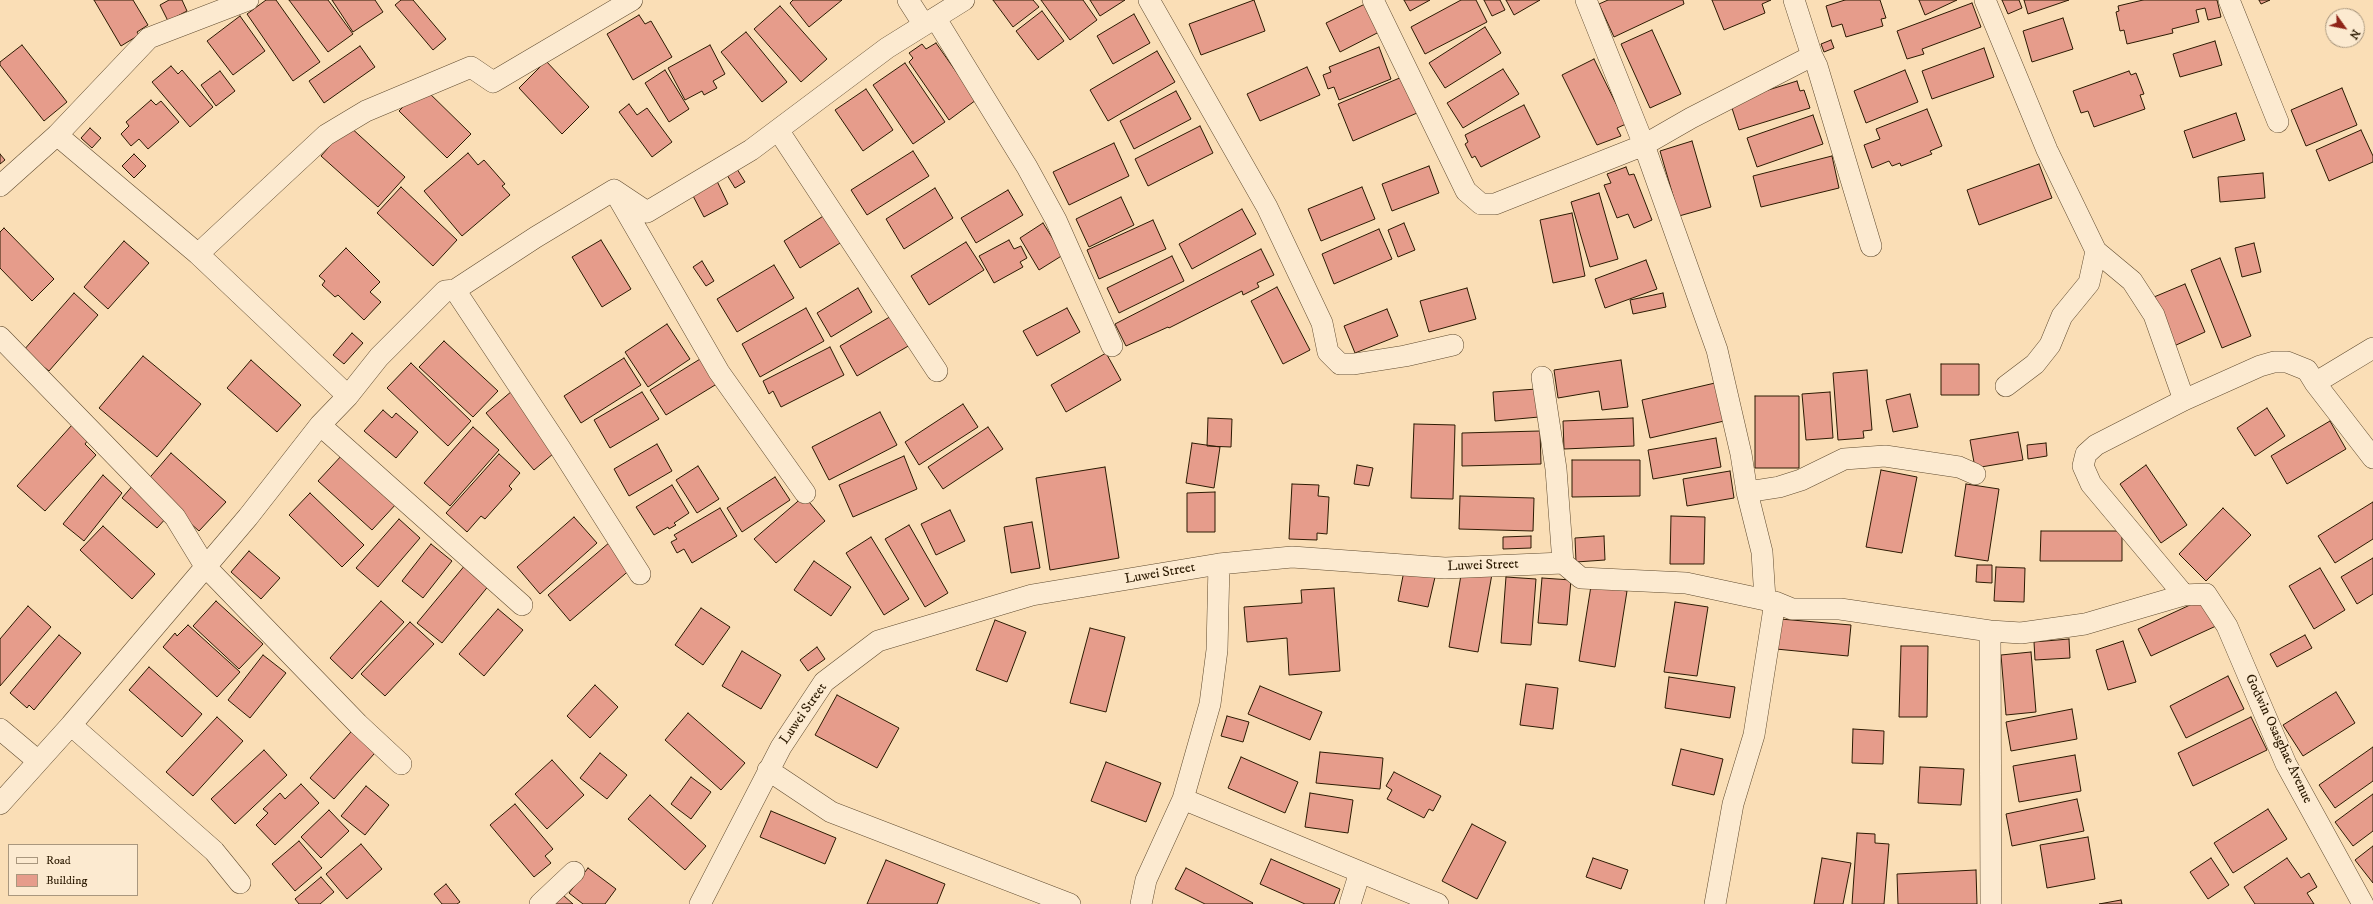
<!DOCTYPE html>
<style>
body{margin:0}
#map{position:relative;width:2373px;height:904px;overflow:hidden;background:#fadeb6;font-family:"IM FELL DW Pica",serif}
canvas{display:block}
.legend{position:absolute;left:8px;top:844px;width:130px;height:52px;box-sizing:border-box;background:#fcead0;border:1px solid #a9977e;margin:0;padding:5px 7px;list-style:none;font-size:12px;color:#2c1a02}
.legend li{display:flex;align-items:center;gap:8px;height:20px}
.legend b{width:20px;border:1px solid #a9977e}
.north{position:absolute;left:2325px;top:8px;width:40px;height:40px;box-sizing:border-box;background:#fcead0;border:1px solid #a9977e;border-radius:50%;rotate:123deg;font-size:11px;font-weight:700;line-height:16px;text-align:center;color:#2c1a02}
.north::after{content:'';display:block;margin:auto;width:14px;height:18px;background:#8f2418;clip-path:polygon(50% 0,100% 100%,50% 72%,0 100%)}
</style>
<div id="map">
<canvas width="2373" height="904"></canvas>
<ul class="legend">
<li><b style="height:5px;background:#fcead0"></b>Road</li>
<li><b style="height:11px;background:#e69c8b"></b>Building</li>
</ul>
<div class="north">N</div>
</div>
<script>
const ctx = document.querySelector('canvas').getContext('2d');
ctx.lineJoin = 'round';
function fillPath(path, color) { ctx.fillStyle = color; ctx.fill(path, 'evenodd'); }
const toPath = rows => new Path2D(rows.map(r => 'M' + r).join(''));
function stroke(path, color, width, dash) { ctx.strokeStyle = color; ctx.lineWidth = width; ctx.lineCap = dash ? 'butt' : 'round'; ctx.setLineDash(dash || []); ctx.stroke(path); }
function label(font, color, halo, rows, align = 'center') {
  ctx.font = font + ' "IM FELL DW Pica",serif'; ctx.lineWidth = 3; ctx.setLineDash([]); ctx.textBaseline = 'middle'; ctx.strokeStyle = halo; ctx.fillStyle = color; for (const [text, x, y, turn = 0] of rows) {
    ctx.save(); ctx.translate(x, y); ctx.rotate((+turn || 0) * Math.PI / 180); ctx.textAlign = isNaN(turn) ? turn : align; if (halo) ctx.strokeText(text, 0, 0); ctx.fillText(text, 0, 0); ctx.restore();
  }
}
const building = toPath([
 [94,0,133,0,148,25,137,32,139,35,121,46,94,0],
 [169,0,182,0,187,11,168,21,160,5,169,0],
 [266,0,276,0,320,62,293,81,247,14,266,0],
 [289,0,328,0,353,34,328,52,289,0],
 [332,0,375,0,383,12,353,32,332,0],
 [401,0,413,0,446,39,433,50,395,5,401,0],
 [793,0,842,0,809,27,790,3,793,0],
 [993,0,1033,0,1039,7,1013,27,993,0],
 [1041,0,1083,0,1097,20,1070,40,1041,0],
 [1090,0,1125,0,1100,16,1090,0],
 [1254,0,1265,31,1201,55,1189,24,1254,0],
 [1404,0,1430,0,1410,11,1404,0],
 [1461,0,1476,0,1487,22,1425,54,1411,27,1461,0],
 [1484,0,1500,0,1505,10,1492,16,1484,0],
 [1506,0,1540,0,1514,15,1506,0],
 [1608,0,1683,0,1684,4,1614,37,1599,4,1608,0],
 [1712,0,1771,0,1762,4,1765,13,1724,30,1712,0],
 [1845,0,1880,0,1886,18,1881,19,1883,26,1846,37,1842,24,1832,27,1826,6,1845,0],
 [1919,0,1957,0,1925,15,1919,0],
 [2002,0,2019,0,2022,8,2008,14,2002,0],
 [2024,0,2069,0,2028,14,2024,0],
 [2143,0,2217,0,2221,17,2208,20,2205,8,2196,10,2199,22,2172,29,2173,33,2127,44,2124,30,2120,31,2116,12,2119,11,2118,6,2143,0],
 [2259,0,2270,0,2261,4,2259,0],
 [1367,3,1381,31,1340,52,1326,23,1367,3],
 [1972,3,1981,27,1922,49,1924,54,1907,59,1897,31,1972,3],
 [780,6,827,59,801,82,754,29,780,6],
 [1042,11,1064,41,1038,60,1016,31,1042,11],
 [1134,14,1150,43,1113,64,1097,36,1134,14],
 [639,15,645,24,651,21,672,57,633,80,607,34,639,15],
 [240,16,265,51,233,75,207,41,240,16],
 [2063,18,2073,49,2032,62,2023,31,2063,18],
 [1485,27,1501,53,1445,88,1429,63,1485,27],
 [1652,30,1681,94,1650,108,1621,44,1652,30],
 [746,32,787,82,762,102,721,52,746,32],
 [1831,40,1834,48,1824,52,1821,44,1831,40],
 [2215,41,2222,65,2180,77,2173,54,2215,41],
 [936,43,976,100,949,120,909,62,913,58,909,53,922,44,926,49,936,43],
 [22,45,67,102,44,121,0,65,0,62,22,45],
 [710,45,725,74,713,81,717,88,704,95,702,91,685,100,668,68,710,45],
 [360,46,375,67,324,103,309,81,360,46],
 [1379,47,1391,79,1339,100,1334,87,1328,89,1323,75,1331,72,1329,67,1379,47],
 [1984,48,1994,77,1932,99,1922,71,1984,48],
 [1157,51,1175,82,1108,121,1090,90,1157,51],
 [1594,59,1626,124,1617,128,1621,136,1597,145,1562,75,1594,59],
 [546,61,589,107,562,134,519,88,546,61],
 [905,63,945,122,913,144,873,85,905,63],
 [171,66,178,74,182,70,213,107,190,127,152,82,171,66],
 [1307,67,1320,95,1260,121,1247,94,1307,67],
 [1503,69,1519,94,1463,128,1447,103,1503,69],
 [665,70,689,109,669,122,645,83,665,70],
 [1905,70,1918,102,1866,123,1854,91,1905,70],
 [220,71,235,91,216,106,201,85,220,71],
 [2129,71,2131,75,2136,73,2144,94,2140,95,2145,109,2094,127,2088,111,2081,113,2073,91,2129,71],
 [1402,77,1417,113,1353,141,1338,104,1402,77],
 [1797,81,1800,91,1804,90,1810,108,1739,130,1730,102,1797,81],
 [423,87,471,134,447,158,399,111,423,87],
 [2342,88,2357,125,2306,146,2291,110,2342,88],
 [866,89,893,130,863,151,835,110,866,89],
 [1176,91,1191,119,1134,149,1120,121,1176,91],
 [151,100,156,105,161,101,179,122,148,149,139,139,131,146,121,134,129,126,126,122,151,100],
 [629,104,637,115,647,108,672,142,652,157,619,112,629,104],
 [1524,105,1540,137,1481,167,1475,156,1472,158,1465,144,1468,142,1465,135,1524,105],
 [1927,109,1942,146,1930,151,1932,154,1901,166,1900,163,1892,166,1889,161,1872,168,1864,145,1880,139,1876,129,1927,109],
 [2236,113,2245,140,2193,158,2184,131,2236,113],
 [1813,115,1823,144,1757,167,1747,138,1813,115],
 [348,125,405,177,378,207,321,156,348,125],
 [1200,126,1213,153,1148,186,1135,159,1200,126],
 [90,128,101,138,92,148,81,138,90,128],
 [2361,130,2373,156,2373,162,2329,181,2316,150,2361,130],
 [1692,141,1711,207,1679,216,1660,151,1692,141],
 [1114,143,1129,176,1069,205,1053,172,1114,143],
 [913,151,929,176,867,215,851,190,913,151],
 [468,153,478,165,484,160,505,184,502,186,510,195,462,236,424,191,468,153],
 [0,154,5,160,0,164,0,154],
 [134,154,146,166,134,178,122,166,134,154],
 [1832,156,1839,188,1761,207,1753,176,1832,156],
 [2039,164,2052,198,1979,225,1967,190,2039,164],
 [1429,166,1439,193,1392,211,1382,184,1429,166],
 [1626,167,1629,175,1634,174,1652,220,1634,228,1628,214,1617,218,1604,185,1611,183,1607,174,1626,167],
 [737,169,745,182,735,188,727,175,737,169],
 [2263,173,2265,198,2220,202,2218,177,2263,173],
 [716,179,728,204,704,217,691,192,716,179],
 [401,187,457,240,433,266,377,213,401,187],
 [1362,187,1375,219,1321,241,1308,209,1362,187],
 [935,188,953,218,904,249,886,219,935,188],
 [1008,190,1023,215,976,243,961,218,1008,190],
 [1599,193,1618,259,1590,267,1571,202,1599,193],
 [1121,197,1134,225,1089,247,1076,219,1121,197],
 [1242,209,1256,234,1192,269,1179,244,1242,209],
 [828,213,845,240,800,268,784,241,828,213],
 [1572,213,1585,276,1553,283,1540,220,1572,213],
 [1153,220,1166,249,1099,279,1087,250,1153,220],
 [1043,223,1063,255,1039,270,1020,238,1043,223],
 [1404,223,1415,250,1398,257,1388,230,1404,223],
 [4,228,54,279,32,301,0,268,0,232,4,228],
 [1379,229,1392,259,1334,284,1322,254,1379,229],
 [601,240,631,289,602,307,572,257,601,240],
 [1009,240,1014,249,1021,246,1027,258,1020,262,1023,267,994,283,979,256,1009,240],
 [124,241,149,263,108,309,84,287,124,241],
 [966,242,984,270,929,305,911,276,966,242],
 [2254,243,2261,272,2242,277,2235,248,2254,243],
 [346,248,380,282,370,292,381,302,364,320,338,295,335,297,322,285,325,281,319,276,346,248],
 [1261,249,1274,275,1257,283,1259,287,1243,295,1242,291,1169,328,1168,327,1126,346,1115,324,1261,249],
 [1172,256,1184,281,1119,313,1107,288,1172,256],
 [2220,258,2251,336,2222,348,2191,270,2220,258],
 [1646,260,1657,289,1605,308,1595,279,1646,260],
 [702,261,714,281,706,286,693,267,702,261],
 [774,265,794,298,737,332,717,299,774,265],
 [2185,284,2205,332,2174,346,2154,297,2185,284],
 [1277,287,1310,350,1283,364,1251,301,1277,287],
 [858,288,872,312,831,337,817,313,858,288],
 [1467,288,1476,319,1429,332,1420,301,1467,288],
 [74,293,98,315,49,371,23,351,74,293],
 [1663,293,1666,307,1633,314,1630,300,1663,293],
 [806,308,824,341,760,377,742,344,806,308],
 [905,308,922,338,857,376,840,346,905,308],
 [1067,308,1080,332,1037,356,1023,331,1067,308],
 [1387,309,1398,336,1355,353,1344,326,1387,309],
 [667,324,690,359,648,387,625,352,667,324],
 [352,333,363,343,344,364,333,355,352,333],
 [444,341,498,391,473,417,419,367,444,341],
 [830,347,844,375,781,407,773,391,769,394,763,381,830,347],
 [1106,353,1121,380,1066,412,1051,385,1106,353],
 [143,356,201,404,157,457,99,408,143,356],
 [705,356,720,382,666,415,650,390,705,356],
 [624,358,641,385,581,423,564,396,624,358],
 [251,360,301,405,277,432,227,388,251,360],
 [1621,360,1628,407,1602,410,1599,391,1558,398,1554,370,1621,360],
 [411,363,471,421,448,446,387,388,411,363],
 [1941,364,1979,364,1979,395,1941,395,1941,364],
 [1867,370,1872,430,1863,431,1864,438,1838,440,1833,373,1867,370],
 [1715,383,1724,421,1650,438,1642,400,1715,383],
 [1537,389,1539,417,1495,421,1493,392,1537,389],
 [512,391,560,448,534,470,486,413,512,391],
 [642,392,659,419,610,448,594,420,642,392],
 [1830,392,1833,438,1806,440,1802,394,1830,392],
 [1910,394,1918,427,1893,432,1886,400,1910,394],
 [1755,396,1799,396,1799,468,1755,468,1755,396],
 [963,404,978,427,919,465,905,442,963,404],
 [2267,408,2285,436,2255,456,2237,428,2267,408],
 [383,410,392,418,396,413,418,432,396,458,364,431,383,410],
 [880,412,897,445,829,480,812,447,880,412],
 [1208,418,1232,419,1231,447,1207,446,1208,418],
 [1633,418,1634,446,1564,449,1563,421,1633,418],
 [2330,421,2346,449,2287,484,2271,456,2330,421],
 [1414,424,1455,425,1453,499,1411,498,1414,424],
 [72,425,88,440,85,444,96,455,45,511,17,486,72,425],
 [473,427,499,450,450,506,424,483,473,427],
 [988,427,1003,449,943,489,928,467,988,427],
 [1540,431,1541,464,1462,466,1462,433,1540,431],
 [2018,432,2023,460,1975,468,1970,440,2018,432],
 [1716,438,1721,467,1653,479,1648,450,1716,438],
 [1192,443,1220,447,1214,488,1186,483,1192,443],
 [2046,443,2047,456,2028,459,2027,445,2046,443],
 [657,444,672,471,629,496,614,469,657,444],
 [171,453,226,502,199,531,145,483,171,453],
 [343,454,397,503,372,530,318,481,343,454],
 [499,454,520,473,509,486,512,489,485,519,481,516,467,532,446,513,499,454],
 [904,456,917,489,853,517,839,485,904,456],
 [1572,460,1640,460,1640,496,1572,497,1572,460],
 [1357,465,1373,468,1369,486,1354,484,1357,465],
 [2146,465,2187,525,2161,543,2120,484,2146,465],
 [698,466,719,499,697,513,676,480,698,466],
 [1105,467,1119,558,1050,570,1036,478,1105,467],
 [1881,470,1917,477,1902,553,1866,547,1881,470],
 [1730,471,1734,498,1687,506,1683,479,1730,471],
 [103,475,122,493,84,541,63,524,103,475],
 [775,477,790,500,742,532,727,508,775,477],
 [134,484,168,516,157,528,122,498,134,484],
 [1292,484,1319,485,1318,496,1329,497,1327,534,1317,533,1317,540,1289,539,1292,484],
 [1966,484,1999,489,1988,561,1955,556,1966,484],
 [672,485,689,513,674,523,676,525,669,529,668,527,654,535,636,507,672,485],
 [1215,492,1215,532,1187,532,1187,493,1215,492],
 [310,493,364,545,342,567,289,515,310,493],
 [804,496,825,521,776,563,754,539,804,496],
 [1460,496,1534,498,1533,531,1459,529,1460,496],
 [2373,502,2373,539,2335,563,2318,536,2373,502],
 [720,508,737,536,692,563,684,549,677,553,671,542,677,539,674,535,720,508],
 [2223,508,2251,535,2206,581,2179,554,2223,508],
 [950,510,965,541,936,555,921,524,950,510],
 [1671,516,1705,517,1704,564,1670,564,1671,516],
 [574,517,597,543,540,594,517,567,574,517],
 [399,519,420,538,378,587,356,568,399,519],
 [1032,522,1040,568,1011,573,1004,527,1032,522],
 [909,525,948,593,925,607,885,539,909,525],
 [103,526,155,574,132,599,80,550,103,526],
 [2041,531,2122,531,2122,561,2040,561,2041,531],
 [1531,536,1531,548,1503,549,1503,537,1531,536],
 [1604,536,1605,560,1576,562,1575,538,1604,536],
 [871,537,909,599,884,615,846,553,871,537],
 [610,542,632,568,570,621,548,595,610,542],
 [431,544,452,561,423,598,402,581,431,544],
 [249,551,280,578,261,599,231,572,249,551],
 [2373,558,2373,594,2357,604,2341,577,2373,558],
 [814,561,851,587,831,616,794,590,814,561],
 [466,564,490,584,442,643,417,623,466,564],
 [1977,565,1992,565,1992,583,1976,582,1977,565],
 [1405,566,1436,573,1428,607,1398,601,1405,566],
 [1996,567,2025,568,2024,602,1994,601,1996,567],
 [2320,568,2345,610,2314,629,2289,586,2320,568],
 [1462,569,1492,574,1478,652,1449,647,1462,569],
 [1506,577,1536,579,1531,645,1501,643,1506,577],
 [1542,578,1571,580,1567,625,1538,623,1542,578],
 [1591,586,1627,591,1615,667,1579,661,1591,586],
 [1334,588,1340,671,1289,675,1287,638,1247,642,1244,607,1302,603,1301,590,1334,588],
 [2203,599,2216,626,2151,656,2138,629,2203,599],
 [216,601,263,644,239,669,193,626,216,601],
 [381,601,404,622,352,679,330,658,381,601],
 [1675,602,1708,607,1697,676,1664,672,1675,602],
 [28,606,51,627,0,686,0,639,28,606],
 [701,608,730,627,703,665,675,645,701,608],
 [498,609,523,630,484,676,459,654,498,609],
 [1780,619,1851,625,1848,656,1776,649,1780,619],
 [995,620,1026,632,1007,682,976,670,995,620],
 [410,622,434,644,385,696,361,674,410,622],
 [188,625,240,672,217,697,163,647,175,633,177,636,188,625],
 [1090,628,1125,637,1106,712,1070,703,1090,628],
 [59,635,81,653,34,710,29,705,27,708,10,693,59,635],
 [2305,635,2312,648,2277,667,2270,654,2305,635],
 [2069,639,2070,658,2035,660,2034,642,2069,639],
 [2123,641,2136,682,2108,690,2096,650,2123,641],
 [1901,646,1928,646,1927,717,1899,717,1901,646],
 [817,647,825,659,808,671,800,660,817,647],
 [742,651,781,675,761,709,722,686,742,651],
 [2031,652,2036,712,2006,715,2001,655,2031,652],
 [263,655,286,673,250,718,228,700,263,655],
 [149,667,202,714,182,737,129,690,149,667],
 [2228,676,2244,709,2186,738,2170,706,2228,676],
 [1669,677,1735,687,1730,718,1665,708,1669,677],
 [1526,684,1558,688,1553,729,1520,725,1526,684],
 [595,685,618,707,590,738,567,716,595,685],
 [1260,686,1322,712,1310,740,1248,714,1260,686],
 [2336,692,2355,723,2303,756,2283,725,2336,692],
 [837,695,899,728,877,768,815,735,837,695],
 [2072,709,2077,739,2011,751,2006,722,2072,709],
 [688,713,745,763,721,790,665,740,688,713],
 [1227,716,1249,722,1243,742,1221,736,1227,716],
 [217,717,243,741,193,796,166,772,217,717],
 [2251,717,2267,750,2193,786,2178,753,2251,717],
 [358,724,382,745,334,799,310,778,358,724],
 [1853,729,1884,731,1883,764,1852,763,1853,729],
 [2373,747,2373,781,2335,808,2319,785,2373,747],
 [1681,749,1723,759,1714,795,1672,785,1681,749],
 [264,750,287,775,235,824,211,799,264,750],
 [1320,752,1383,758,1380,789,1316,783,1320,752],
 [600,753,627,775,607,799,580,778,600,753],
 [2075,755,2081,791,2019,802,2013,766,2075,755],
 [1241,757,1298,782,1285,813,1228,788,1241,757],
 [552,760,584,795,547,829,515,794,552,760],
 [1106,762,1161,783,1146,822,1091,801,1106,762],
 [1920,767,1964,769,1961,805,1918,803,1920,767],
 [1394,772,1441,796,1433,811,1429,809,1424,818,1387,799,1392,790,1386,786,1394,772],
 [691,777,711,792,691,819,671,804,691,777],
 [301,784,319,803,275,845,256,825,268,813,263,809,280,793,285,799,301,784],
 [366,786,389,805,365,835,341,816,366,786],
 [1310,793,1353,800,1348,833,1305,827,1310,793],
 [2373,794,2373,831,2353,846,2335,822,2373,794],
 [650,795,706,846,685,870,628,819,650,795],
 [2077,799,2084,831,2012,846,2006,814,2077,799],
 [515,804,553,849,545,856,551,863,534,877,490,825,515,804],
 [2268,809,2287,839,2233,873,2214,843,2268,809],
 [329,810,349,831,321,858,301,837,329,810],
 [771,811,836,838,825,864,760,837,771,811],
 [1472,824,1506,842,1477,899,1442,881,1472,824],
 [1857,833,1875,834,1875,843,1889,844,1884,904,1852,904,1857,833],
 [2088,837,2095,879,2047,888,2040,845,2088,837],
 [299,841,322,868,295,891,272,864,299,841],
 [361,844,382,869,347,899,326,874,361,844],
 [2373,846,2373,883,2355,860,2373,846],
 [1593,858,1628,870,1621,889,1586,877,1593,858],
 [1822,858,1851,863,1843,904,1814,904,1822,858],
 [2211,858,2229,885,2208,899,2190,872,2211,858],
 [2287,858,2301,878,2309,873,2317,887,2307,893,2314,904,2255,904,2244,887,2287,858],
 [1271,859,1340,889,1334,904,1305,904,1260,884,1271,859],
 [886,860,945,884,937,904,867,904,886,860],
 [588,868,616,889,605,904,583,904,569,893,588,868],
 [1186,868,1253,903,1252,904,1205,904,1175,889,1186,868],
 [1976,870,1977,904,1898,904,1897,874,1976,870],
 [321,877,334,892,320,904,299,904,295,899,321,877],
 [446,884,460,902,457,904,442,904,434,894,446,884],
 [563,895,573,904,555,904,563,895],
 [2121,900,2122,904,2099,904,2121,900]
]);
const minor = toPath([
 [908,0,924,25],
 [1149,0,1267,207,1322,323,1328,352,1340,364,1354,364,1405,356,1453,345],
 [1373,0,1466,191,1481,204,1495,204,1644,145,1691,118,1812,56],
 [1586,0,1644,145,1717,350,1741,454,1747,492,1762,552,1765,599],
 [1794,0,1812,56,1817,66,1871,246],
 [1985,0,2047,150,2096,251,2132,281,2154,315,2184,400],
 [2229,0,2278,122],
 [936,19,1027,167,1056,220,1112,346],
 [778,130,937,371],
 [57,135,198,254],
 [0,186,57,135,149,38,248,0],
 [616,194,719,372,805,493],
 [455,290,560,448,640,574],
 [0,337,175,517,205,566,358,724,401,764],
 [2373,348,2315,383,2373,458],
 [1542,377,1556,469,1563,563],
 [2006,386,2035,364,2050,345,2062,316,2089,283,2096,251],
 [348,396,198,254,326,135,366,111,471,67,493,82,632,0],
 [320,425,522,605],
 [1747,492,1779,487,1801,480,1844,459,1885,456,1959,467,1975,474],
 [2184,595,2091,484,2083,466,2086,454,2096,445,2184,400,2260,366,2274,362,2287,362,2307,370,2315,383],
 [1990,631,1991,904],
 [71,725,214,851,240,883],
 [0,729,38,761],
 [768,770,831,812,1070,904],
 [1183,799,1438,904],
 [0,804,71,725,248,517,320,425,348,396,379,357,445,291,455,290,536,237,614,190,647,212,751,150,887,48,964,0],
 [540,904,574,872],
 [700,904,781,747,824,682,878,641,1032,595,1219,564,1292,557,1445,568,1563,563,1581,578,1686,583,1775,602],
 [1141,904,1146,880,1183,799,1210,704,1217,650,1219,564],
 [1350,904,1360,872],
 [1715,904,1733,804,1754,735,1775,602,1792,609,1840,609,1990,631,2021,633,2085,624,2184,595,2206,594,2227,626,2286,764,2363,904]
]);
const streetNames = [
 ["Luwei Street",1483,566,-2],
 ["Luwei Street",1160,574,-10],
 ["Luwei Street",804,714,-55],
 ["Godwin Osasghae Avenue",2278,739,65]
];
fillPath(building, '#e69c8b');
stroke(building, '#2c1a02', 1);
stroke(minor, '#604b2f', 22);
stroke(minor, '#fcead0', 21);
label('14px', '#2c1a02', '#fcead0', streetNames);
</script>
